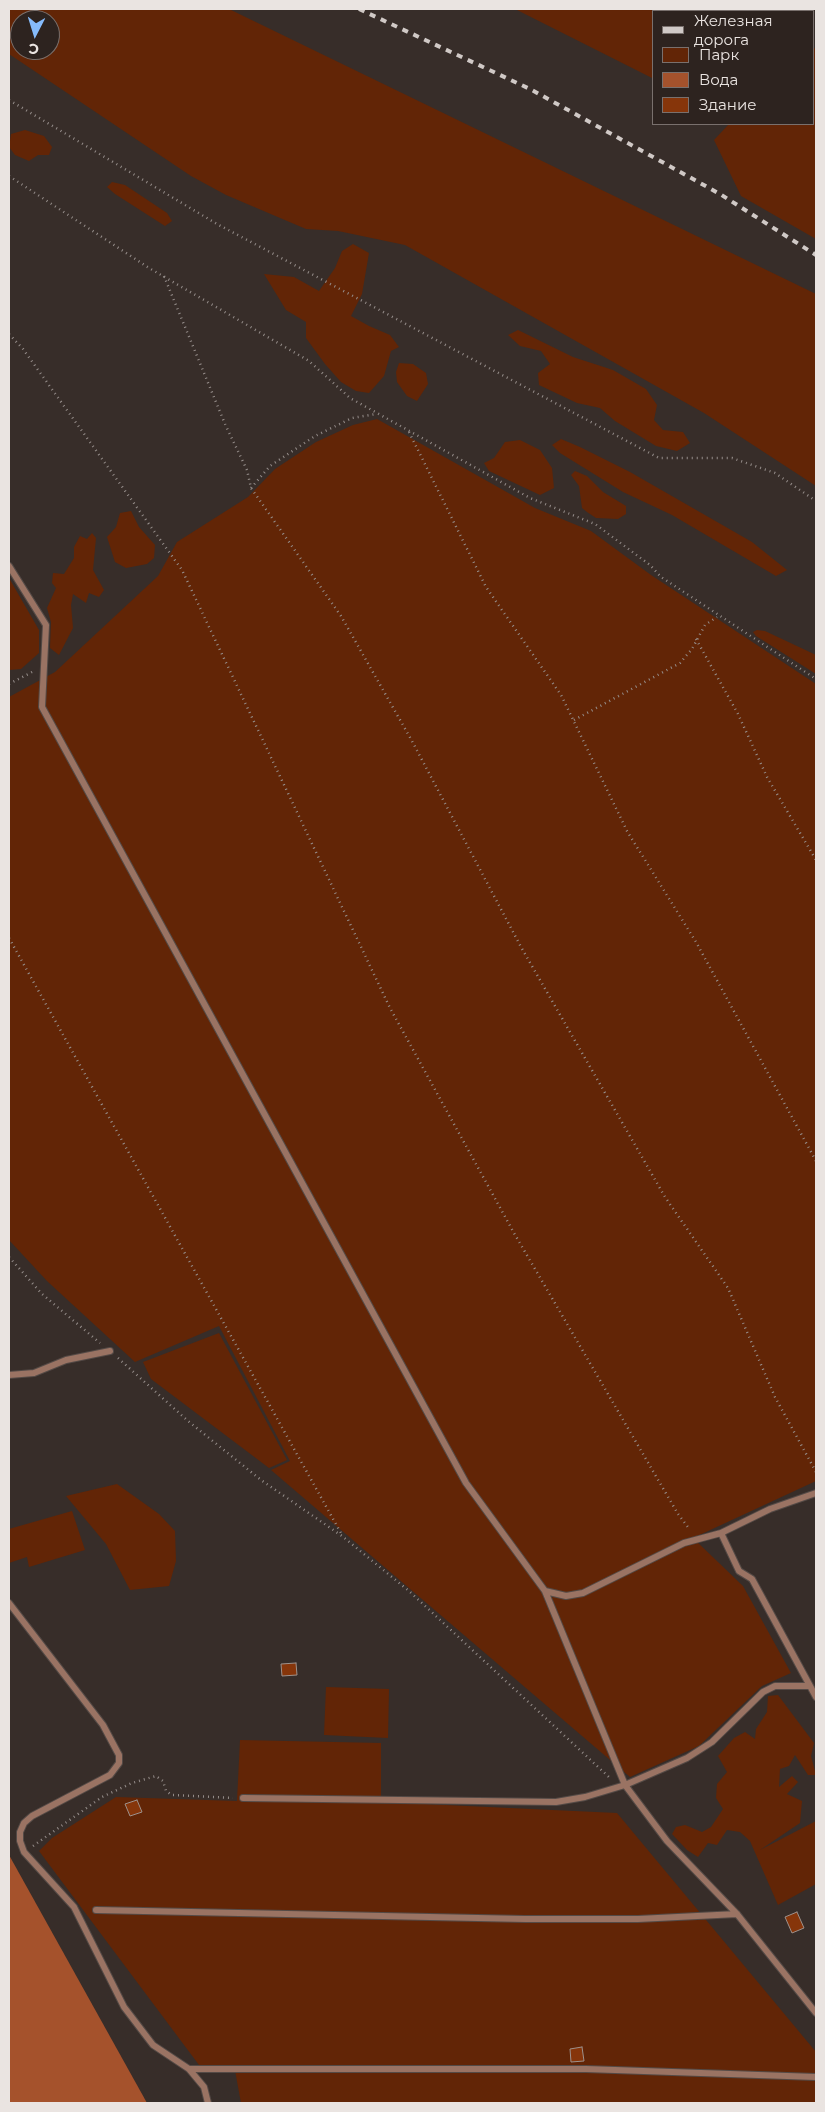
<!DOCTYPE html>
<meta charset="utf-8">
<style>
body{margin:0}
#map{position:relative;width:825px;height:2112px;overflow:hidden;background:#372d29;font-family:Montserrat,sans-serif}
canvas{display:block}
.frame{position:absolute;inset:0;border:10px solid #eae4e1;pointer-events:none}
.legend{position:absolute;left:652px;top:10px;width:162px;height:115px;box-sizing:border-box;background:#2d231f;border:1px solid #79706d;margin:0;padding:6px 9px;list-style:none;font-size:15px;color:#eae4e1}
.legend li{display:flex;align-items:center;gap:10px;height:25px}
.legend b{width:25px;border:1px solid #79706d}
.north{position:absolute;left:10px;top:10px;width:50px;height:50px;box-sizing:border-box;background:#2d231f;border:1px solid #79706d;border-radius:50%;rotate:185deg;font-size:14px;font-weight:700;line-height:20px;text-align:center;color:#eae4e1}
.north::after{content:'';display:block;margin:auto;width:18px;height:22px;background:#86bbfb;clip-path:polygon(50% 0,100% 100%,50% 72%,0 100%)}
</style>
<div id="map">
<canvas width="825" height="2112"></canvas>
<div class="frame"></div>
<ul class="legend">
<li><b style="height:6px;background:#d0c9c6"></b>Железная дорога</li>
<li><b style="height:14px;background:#622506"></b>Парк</li>
<li><b style="height:14px;background:#a5522c"></b>Вода</li>
<li><b style="height:14px;background:#86350a"></b>Здание</li>
</ul>
<div class="north">С</div>
</div>
<script>
const ctx = document.querySelector('canvas').getContext('2d');
ctx.lineJoin = 'round';
function fillPath(path, color) { ctx.fillStyle = color; ctx.fill(path, 'evenodd'); }
const toPath = rows => new Path2D(rows.map(r => 'M' + r).join(''));
function stroke(path, color, width, dash) { ctx.strokeStyle = color; ctx.lineWidth = width; ctx.lineCap = dash ? 'butt' : 'round'; ctx.setLineDash(dash || []); ctx.stroke(path); }
const green = toPath([
 [9,9,229,9,816,294,816,486,704,413,405,245,338,231,306,229,226,195,191,176,9,54],
 [20,20,50,20,50,50,20,50],
 [515,9,737,9,742,11,654,11,654,79],
 [814,48,816,49,816,239,741,196,714,140,729,124,814,124],
 [25,130,44,136,52,147,49,155,38,155,29,161,15,155,9,147,11,134],
 [112,182,125,185,167,213,172,221,165,226,115,194,107,187],
 [353,244,369,253,362,294,351,316,369,326,390,335,399,347,391,351,384,376,369,393,356,391,341,382,325,364,306,338,306,322,286,310,264,274,294,277,319,291,335,268,342,251],
 [518,330,573,357,613,370,646,389,657,405,654,420,663,430,683,432,690,443,677,451,656,446,615,421,600,408,577,403,539,385,538,373,550,364,541,351,520,346,508,335],
 [399,363,413,364,426,373,428,384,417,401,407,396,397,382,396,372],
 [377,419,535,508,591,531,651,575,816,684,816,1481,693,1538,743,1586,791,1673,762,1686,699,1746,630,1777,271,1470,290,1461,219,1326,135,1362,47,1281,9,1240,9,697,55,672,158,576,177,542,248,497,275,469,316,442,353,425],
 [561,439,580,447,630,472,752,542,787,570,776,576,672,515,623,492,560,453,552,445],
 [520,440,540,450,552,468,554,488,540,495,489,471,484,463,494,458,505,442],
 [575,471,587,476,603,492,626,506,626,514,618,519,596,518,587,512,582,508,579,486,571,475],
 [131,511,139,527,155,545,154,558,147,564,126,568,115,562,107,537,116,527,120,513],
 [92,533,96,538,93,570,104,590,99,597,89,593,86,603,73,594,71,605,73,628,59,655,50,648,51,622,47,608,56,588,52,583,53,573,64,574,74,558,74,547,80,536,87,539],
 [9,578,39,630,39,653,21,669,9,670],
 [757,630,765,631,816,655,816,674,756,636,753,632],
 [219,1333,287,1460,269,1468,151,1379,143,1362],
 [117,1484,159,1514,175,1531,176,1561,169,1586,130,1590,106,1544,66,1496],
 [72,1511,85,1550,29,1567,27,1557,9,1563,9,1529],
 [326,1687,389,1689,388,1738,324,1735],
 [778,1695,814,1743,811,1756,816,1775,808,1775,795,1755,789,1766,780,1769,779,1787,792,1776,798,1782,787,1794,802,1801,800,1823,760,1850,816,1821,816,1884,778,1905,750,1841,740,1832,727,1830,717,1845,708,1843,698,1857,687,1850,672,1834,676,1827,685,1825,702,1832,711,1827,723,1809,716,1798,717,1784,727,1772,718,1756,734,1738,745,1732,755,1739,756,1729,767,1712,768,1696],
 [240,1740,381,1743,381,1802,617,1813,816,2052,816,2103,241,2103,234,2065,199,2065,39,1851,52,1838,116,1797,237,1801]
]);
const water = toPath([
 [9,1855,147,2103,9,2103]
]);
const building = toPath([
 [296,1663,297,1675,282,1676,281,1664,296,1663],
 [137,1800,142,1812,130,1816,125,1804,137,1800],
 [797,1912,804,1928,792,1933,785,1917,797,1912],
 [582,2047,584,2061,571,2062,570,2049,582,2047]
]);
const path = toPath([
 [9,100,217,224,659,458,732,458,775,473,816,501],
 [9,176,149,268,309,361,350,398,530,498,595,524,650,565,661,577,816,679],
 [164,276,225,424,247,470,251,488,341,616,412,741,521,947,665,1197,728,1288,775,1397,816,1472],
 [9,334,23,349,182,570,390,1008,514,1233,678,1514,690,1530],
 [409,432,486,587,561,695,627,831,696,942,816,1161],
 [251,488,270,466,315,436,352,418,376,414],
 [696,639,738,714,767,777,816,860],
 [9,684,34,671],
 [574,720,680,663,692,649,705,625,717,617],
 [9,938,342,1535],
 [9,1257,42,1294,100,1343],
 [118,1358,188,1421,261,1480,342,1536,409,1591,611,1779],
 [33,1846,102,1797,132,1783,156,1776,163,1781,166,1791,172,1795,233,1798]
]);
const service = toPath([
 [9,566,46,625,42,707,466,1483,545,1591,625,1785,667,1841,737,1914,816,2013],
 [9,1375,34,1373,66,1360,110,1351],
 [816,1493,770,1509,721,1533,739,1571,752,1579,816,1697],
 [545,1591,566,1596,583,1593,684,1543,721,1533],
 [9,1603,103,1725,119,1755,119,1763,110,1775,32,1816,24,1823,20,1832,20,1841,24,1852,74,1907,124,2007,153,2045,189,2069,204,2087,208,2103],
 [243,1798,556,1802,585,1797,625,1785,687,1758,712,1742,763,1692,775,1686,810,1686],
 [96,1910,525,1919,638,1919,737,1914],
 [189,2069,586,2069,816,2077]
]);
const rail = toPath([
 [359,9,530,89,720,194,816,255]
]);
fillPath(green, '#622506');
fillPath(water, '#a5522c');
fillPath(building, '#86350a');
stroke(building, '#9d918c', 1);
stroke(service, '#544a46', 8);
stroke(path, '#968e8b', 2.5, [1, 4]);
stroke(service, '#9a7363', 6);
stroke(rail, '#d0c9c6', 4, [6, 6]);
</script>
